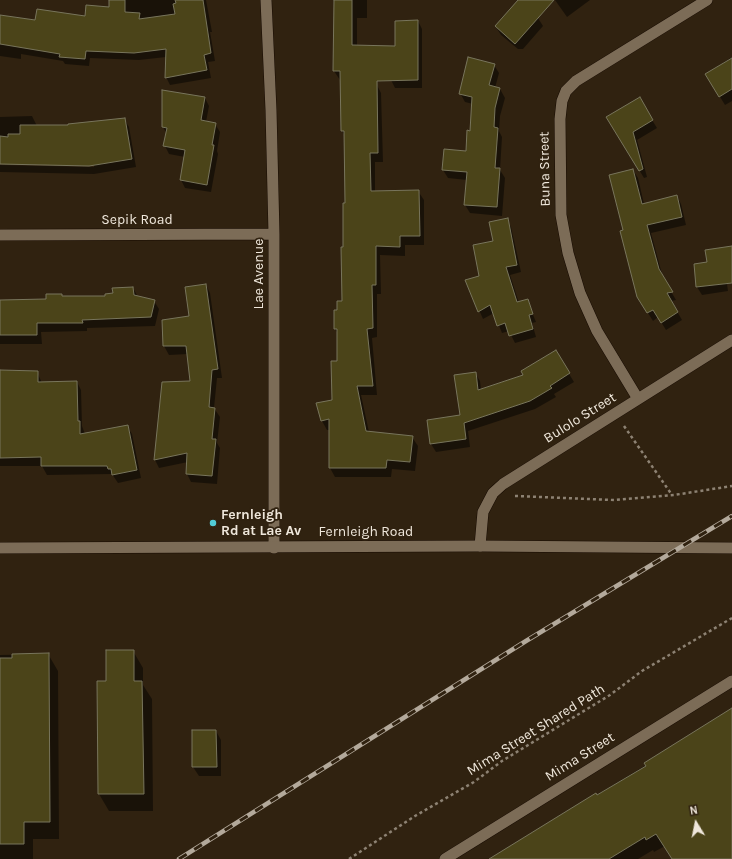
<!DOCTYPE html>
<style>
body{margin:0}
#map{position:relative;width:732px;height:859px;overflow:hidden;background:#302210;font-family:Karla,sans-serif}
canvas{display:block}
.north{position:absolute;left:676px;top:803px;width:40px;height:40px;-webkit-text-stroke:3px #302210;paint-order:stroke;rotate:350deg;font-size:11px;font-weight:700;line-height:16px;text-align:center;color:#efe7db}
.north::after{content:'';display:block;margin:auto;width:14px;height:18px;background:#efe7db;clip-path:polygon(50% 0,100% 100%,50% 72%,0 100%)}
</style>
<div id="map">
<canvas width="732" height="859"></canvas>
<div class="north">N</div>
</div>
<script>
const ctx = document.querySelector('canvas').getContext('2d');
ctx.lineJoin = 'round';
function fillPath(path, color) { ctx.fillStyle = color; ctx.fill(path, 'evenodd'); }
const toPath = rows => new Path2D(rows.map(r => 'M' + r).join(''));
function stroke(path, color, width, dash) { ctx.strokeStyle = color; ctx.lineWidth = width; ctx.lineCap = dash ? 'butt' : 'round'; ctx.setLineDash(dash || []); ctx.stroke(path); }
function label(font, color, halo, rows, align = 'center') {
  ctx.font = font + ' Karla,sans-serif'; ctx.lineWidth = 3.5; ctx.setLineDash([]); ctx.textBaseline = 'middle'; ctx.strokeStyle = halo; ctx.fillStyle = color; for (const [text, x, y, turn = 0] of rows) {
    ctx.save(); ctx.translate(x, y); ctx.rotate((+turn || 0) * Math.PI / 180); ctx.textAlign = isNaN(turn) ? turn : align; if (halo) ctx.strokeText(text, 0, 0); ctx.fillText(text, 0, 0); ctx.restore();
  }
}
const shadow = toPath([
 [110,0,206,0,212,32,210,32,215,61,208,62,211,78,170,85,166,77,166,57,139,60,90,58,89,66,65,64,63,61,21,54,21,59,0,56,0,16,36,21,86,17,110,8],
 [334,0,367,0,367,18,357,18,357,46,381,93,383,162,375,162,375,192,418,191,424,200,424,245,405,245,405,256,380,255,381,294,377,294,377,337,372,338,377,395,361,395,369,432,412,437,418,446,415,471,392,469,391,477,335,477,330,468,330,430,327,430,322,421,318,404,333,400,338,362,338,334,335,329,338,311,343,302,346,204,345,136,342,131,342,80,340,80,334,71],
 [555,0,590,0,567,17],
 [538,18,543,26,523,49,518,49,501,35,496,27],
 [418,21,422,29,422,88,395,88,391,80,396,47],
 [732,57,732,101,725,105,706,74],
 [494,65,499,73,495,88,500,89,505,98,500,116,499,131,502,137,500,170,505,178,502,216,470,213,465,205,467,180,448,178,443,170,466,152,471,132,473,104,465,102,460,93],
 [205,98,209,106,206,122,215,124,220,132,217,151,218,154,211,192,185,188,181,180,185,157,169,154,165,146,167,134,163,127],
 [639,99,657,128,637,140,647,177,644,178,608,118],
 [32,116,37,126,69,126,124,119,129,127,136,167,94,174,0,172,0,165,94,167,94,165,0,163,0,117],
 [633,170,638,178,644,204,677,196,681,204,686,225,651,233,663,278,676,300,671,301,682,320,666,330,658,317,653,321,643,305,624,231],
 [507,220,511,227,521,272,510,275,519,303,527,300,536,322,532,323,536,337,515,343,509,331,502,333,494,313,483,319,466,280,481,277,494,242],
 [732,247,732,276,726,277,728,291,702,295,697,287,708,263],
 [206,285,210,293,222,378,217,378,214,408,220,417,217,443,220,448,217,484,191,482,187,474,188,462,159,468,155,460,191,382,188,354,169,355,164,346,163,321,190,316],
 [133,288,138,297,154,301,159,309,155,326,87,328,87,331,41,332,42,344,0,344,0,301,47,300,62,295,63,297,106,297],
 [555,351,574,382,554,394,556,397,535,409,468,431,470,447,436,452,431,444,428,421,462,416,475,373,480,381,481,390,525,375],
 [0,371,37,372,42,383,77,382,81,390,82,426,85,434,127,426,132,434,141,478,118,483,112,474,47,475,42,466,0,466],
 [133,651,143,668,143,685,152,699,153,811,109,811,99,794,98,682,107,682],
 [48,654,58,671,59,839,33,839,33,859,0,859,0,655],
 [732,713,732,859,672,859,665,846,654,852,653,850,638,859,491,859],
 [216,731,221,740,221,776,199,776,193,767]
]);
const building = toPath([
 [109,0,125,0,125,12,140,13,139,19,175,14,173,4,176,3,175,0,203,0,211,53,204,55,207,70,165,78,166,49,134,53,86,51,85,59,59,57,60,54,0,44,0,15,35,20,37,9,85,16,86,5,109,7,109,0],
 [334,0,352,0,352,45,395,46,395,21,418,20,418,80,377,81,378,153,370,153,371,191,419,190,420,236,400,236,400,247,376,246,376,285,372,285,373,328,367,329,373,386,357,386,366,431,413,436,410,462,387,460,386,468,329,468,329,419,321,421,316,403,332,400,331,361,337,361,337,329,334,329,334,310,337,310,337,301,342,301,341,247,343,247,343,203,345,203,344,131,341,131,340,71,333,71,334,0],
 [518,0,554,0,515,44,495,26,518,0],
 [468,57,495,64,489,85,500,88,495,108,494,127,498,128,495,168,500,168,497,207,464,205,467,172,442,170,444,149,466,151,467,130,470,131,472,97,459,94,468,57],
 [732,58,732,89,719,97,705,74,732,58],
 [162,90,205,97,201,120,216,123,212,145,214,145,207,185,180,180,185,150,163,146,167,128,162,127,162,90],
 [640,97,653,120,633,132,643,169,639,171,606,117,640,97],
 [125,118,132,159,89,166,0,164,0,136,8,137,8,134,20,134,20,125,68,125,68,124,125,118],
 [633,169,642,204,677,195,682,217,647,225,659,269,673,292,667,293,678,312,661,323,653,310,647,313,637,297,620,231,623,230,609,175,633,169],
 [508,218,517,265,506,267,517,302,528,299,533,314,529,315,533,329,509,336,505,323,497,326,490,305,478,312,465,280,479,276,473,245,493,241,489,222,508,218],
 [732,246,732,283,696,287,694,264,707,262,705,250,732,246],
 [206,284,218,369,212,370,209,407,215,408,212,439,216,439,212,476,186,474,187,453,154,460,162,382,190,381,186,346,163,346,162,320,189,316,185,287,206,284],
 [133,287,134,295,155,300,151,317,82,320,83,323,37,323,37,335,0,335,0,300,46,299,46,294,62,294,62,296,105,296,105,294,113,293,112,288,133,287],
 [556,350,570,373,550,386,552,388,530,401,464,423,466,439,430,444,427,420,460,415,454,375,476,372,478,390,523,375,521,371,556,350],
 [0,370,38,371,38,382,77,381,78,421,80,421,80,434,128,425,137,470,112,475,111,469,108,469,107,466,41,466,41,457,0,458,0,370],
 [106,650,134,650,134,681,142,681,144,794,98,794,97,681,106,681,106,650],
 [49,653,50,822,24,822,24,844,0,844,0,658,12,658,12,654,49,653],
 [732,708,732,859,672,859,656,834,646,840,645,837,609,859,489,859,596,793,597,795,646,766,644,763,732,708],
 [192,730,216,730,217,767,192,767,192,730]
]);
const path = toPath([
 [624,426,672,495],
 [515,496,614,500,674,495,732,486],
 [349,859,415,816,474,782,502,761,610,695,642,671,732,618]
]);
const minor = toPath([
 [266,0,271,110,274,234,274,548],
 [0,235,274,234],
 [638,399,597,331,580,293,568,253,561,215,560,119,562,101,566,91,576,81,707,0],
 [480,546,483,512,493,493,503,484,732,340],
 [445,859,732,681]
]);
const tertiary = toPath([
 [0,548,480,546,732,548]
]);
const rail = toPath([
 [179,859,526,641,732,516]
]);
const markers = [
 [213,523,4,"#52ccd6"]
];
const streetNames = [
 ["Buna Street",545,169,-91],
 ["Sepik Road",137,220],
 ["Lae Avenue",259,274,-90],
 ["Bulolo Street",580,418,-32],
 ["Fernleigh Road",366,532],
 ["Mima Street Shared Path",536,730,-32],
 ["Mima Street",580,757,-32]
];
const poiNames = [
 ["Fernleigh",221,515],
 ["Rd at Lae Av",221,531]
];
fillPath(shadow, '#0007');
fillPath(building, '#4b4419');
stroke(building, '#78755c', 1);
stroke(minor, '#170b00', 12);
stroke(tertiary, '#170b00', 12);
stroke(path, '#8d8273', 2.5, [3, 3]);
stroke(minor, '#7c6c57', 11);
stroke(tertiary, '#7c6c57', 11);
stroke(rail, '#b3a99b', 4.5);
stroke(rail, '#302210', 3, [9]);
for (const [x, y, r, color] of markers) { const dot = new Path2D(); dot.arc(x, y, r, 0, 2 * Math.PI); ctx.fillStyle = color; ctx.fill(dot); stroke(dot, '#302210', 1.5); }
label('14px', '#efe7db', '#302210', streetNames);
label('bold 14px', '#efe7db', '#302210', poiNames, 'left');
</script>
